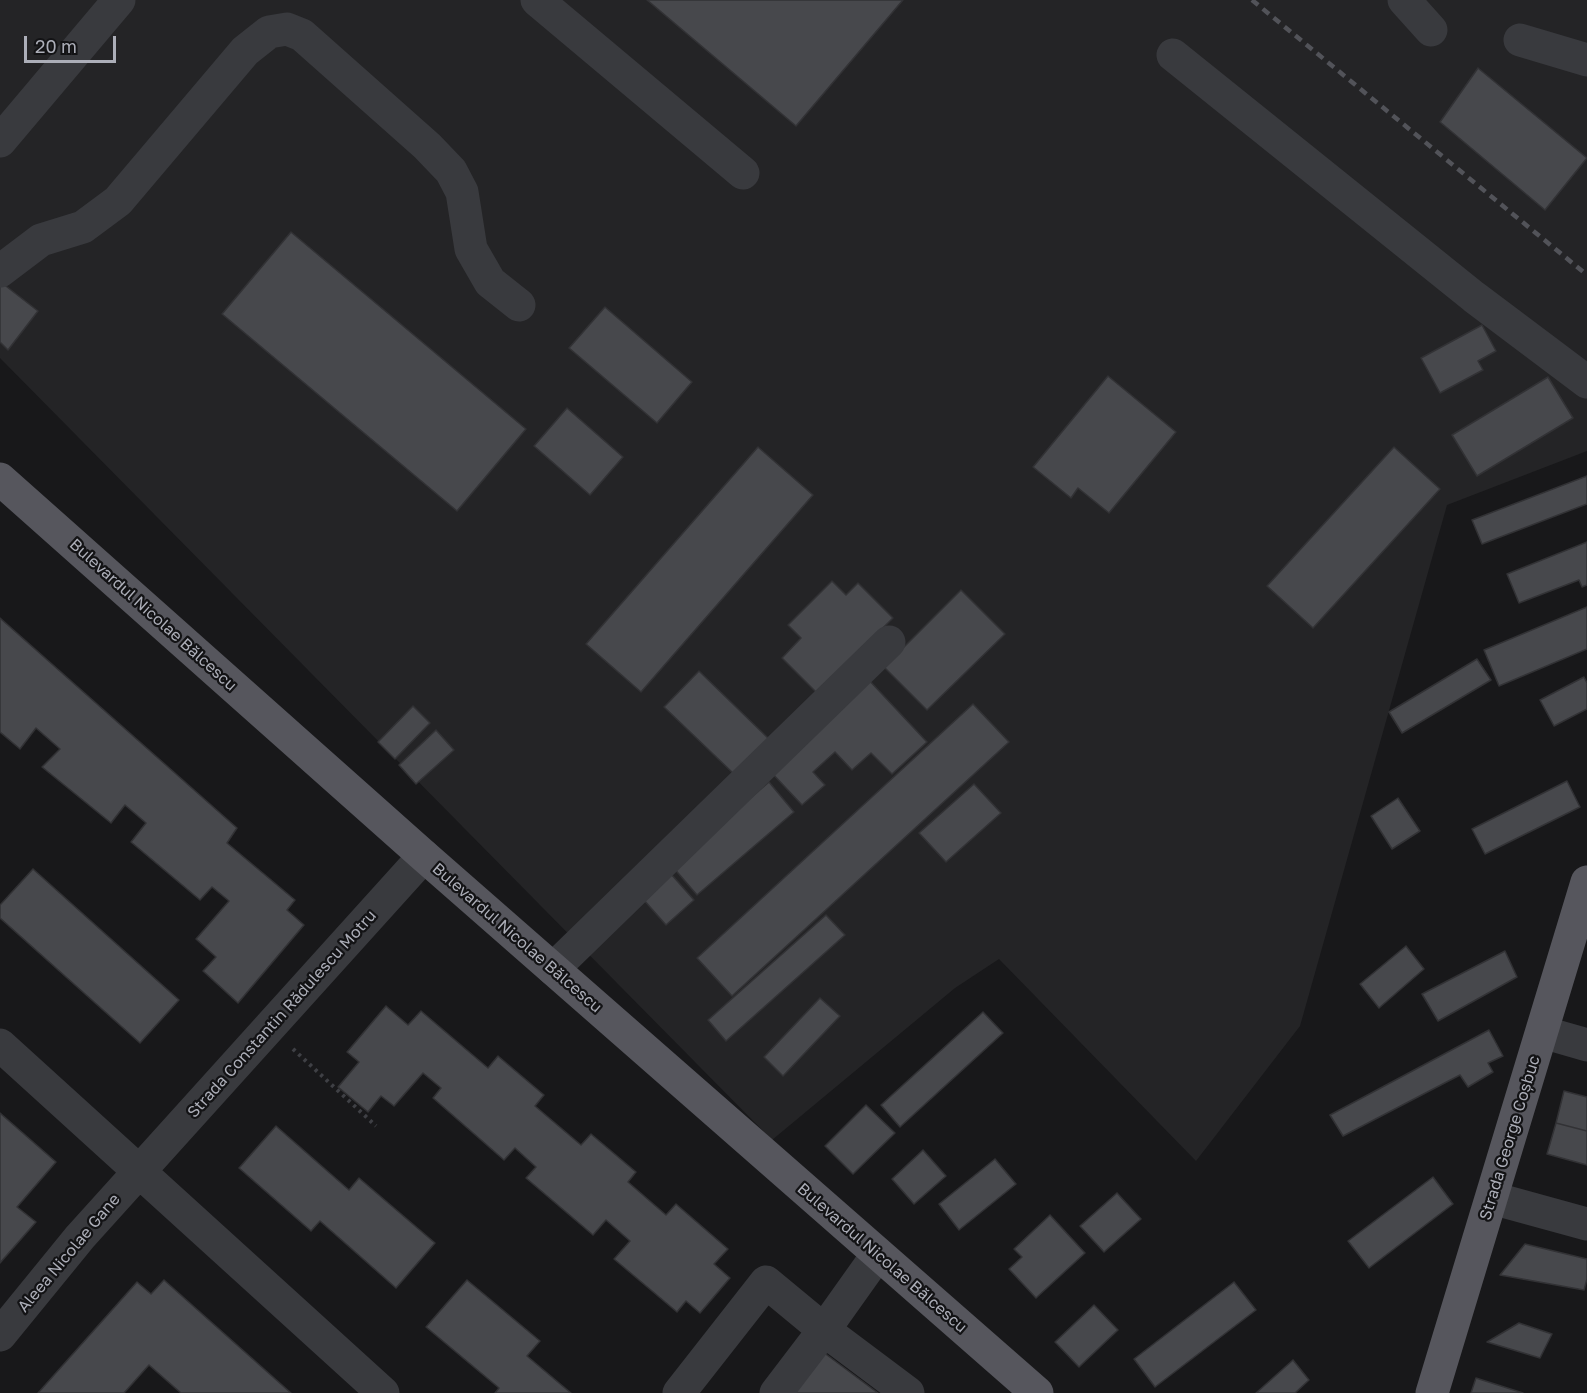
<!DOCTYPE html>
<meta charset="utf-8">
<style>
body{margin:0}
#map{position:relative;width:1587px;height:1393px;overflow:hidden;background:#18181a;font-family:"Golos Text",sans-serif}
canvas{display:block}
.scale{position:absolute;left:24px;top:36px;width:92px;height:27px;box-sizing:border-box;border:3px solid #acaeb8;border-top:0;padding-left:8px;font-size:18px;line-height:21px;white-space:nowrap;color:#acaeb8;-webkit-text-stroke:4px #131315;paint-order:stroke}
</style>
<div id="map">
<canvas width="1587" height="1393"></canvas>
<div class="scale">20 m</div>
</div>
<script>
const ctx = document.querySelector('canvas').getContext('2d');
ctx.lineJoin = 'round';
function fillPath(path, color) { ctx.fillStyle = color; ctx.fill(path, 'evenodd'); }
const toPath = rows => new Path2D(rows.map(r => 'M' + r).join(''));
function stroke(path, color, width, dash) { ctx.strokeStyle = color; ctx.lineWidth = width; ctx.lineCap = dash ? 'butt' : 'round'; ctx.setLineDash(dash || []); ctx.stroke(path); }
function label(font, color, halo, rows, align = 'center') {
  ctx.font = font + ' "Golos Text",sans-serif'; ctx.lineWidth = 4.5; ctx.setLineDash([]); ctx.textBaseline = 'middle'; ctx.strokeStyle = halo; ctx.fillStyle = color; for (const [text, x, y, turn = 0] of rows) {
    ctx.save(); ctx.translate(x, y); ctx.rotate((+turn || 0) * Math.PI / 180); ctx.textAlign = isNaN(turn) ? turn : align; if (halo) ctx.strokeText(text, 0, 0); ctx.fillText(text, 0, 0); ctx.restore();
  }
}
const built = toPath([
 [0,0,1587,0,1587,451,1447,505,1300,1026,1196,1161,999,959,955,988,772,1140,0,358]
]);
const building = toPath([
 [647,0,903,0,796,126,647,0],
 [1478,68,1587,158,1545,210,1440,122,1478,68],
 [291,232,526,429,457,511,222,314,291,232],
 [2,283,38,311,8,350,0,342,0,287,2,283],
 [605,307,692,382,657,423,569,348,605,307],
 [1482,325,1496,351,1478,361,1483,370,1440,393,1421,358,1482,325],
 [1108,376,1176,432,1109,513,1078,488,1071,498,1033,467,1108,376],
 [1548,377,1573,418,1477,476,1452,435,1548,377],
 [567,408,623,457,590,495,534,446,567,408],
 [758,447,813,495,641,692,586,644,758,447],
 [1394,447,1440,489,1313,628,1267,586,1394,447],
 [1587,476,1587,504,1482,544,1472,520,1587,476],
 [1587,542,1587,585,1582,587,1579,580,1519,603,1507,574,1587,542],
 [832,581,846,595,858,583,893,618,817,693,782,658,801,638,788,625,832,581],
 [961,590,1005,634,927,710,884,667,961,590],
 [1587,607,1587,649,1499,686,1484,650,1587,607],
 [0,618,237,828,227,843,295,900,287,910,304,925,238,1003,203,971,216,957,196,939,229,901,212,887,200,900,131,842,146,823,125,805,111,823,42,767,60,749,36,728,20,749,0,732,0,618],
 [1477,659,1491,680,1402,733,1389,712,1477,659],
 [699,671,769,739,735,775,664,707,699,671],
 [1584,677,1587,683,1587,709,1554,726,1540,700,1584,677],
 [867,678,927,742,892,774,871,753,852,770,835,752,813,772,825,785,802,805,769,770,867,678],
 [973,704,1009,742,732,996,697,958,973,704],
 [413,706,430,723,395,759,378,742,413,706],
 [436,730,454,750,416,784,399,765,436,730],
 [1567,781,1580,807,1485,854,1472,829,1567,781],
 [769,782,794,812,697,895,672,866,769,782],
 [974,784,1001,813,946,862,919,833,974,784],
 [1398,798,1420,831,1392,849,1371,816,1398,798],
 [33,869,179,1000,140,1043,0,918,0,905,33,869],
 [671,874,694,900,666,925,643,899,671,874],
 [826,915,845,935,726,1041,708,1020,826,915],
 [1406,946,1424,969,1379,1008,1360,984,1406,946],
 [1505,951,1517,977,1438,1021,1422,994,1505,951],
 [820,998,840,1016,783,1076,764,1057,820,998],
 [386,1006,408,1025,421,1011,488,1068,498,1056,544,1095,535,1106,581,1145,591,1134,636,1172,628,1182,666,1215,676,1204,728,1249,714,1264,730,1278,700,1313,686,1301,677,1312,614,1259,630,1241,606,1220,593,1235,526,1178,536,1167,515,1148,504,1160,433,1098,441,1088,423,1073,394,1106,381,1096,368,1112,338,1087,359,1062,347,1052,386,1006],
 [983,1012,1003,1033,900,1127,881,1105,983,1012],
 [1489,1030,1503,1056,1488,1063,1493,1072,1468,1087,1460,1075,1343,1136,1330,1115,1489,1030],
 [1564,1091,1587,1097,1587,1131,1556,1123,1564,1091],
 [866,1105,895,1133,853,1174,825,1146,866,1105],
 [0,1113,56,1162,17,1207,36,1222,0,1263,0,1113],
 [1556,1123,1587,1131,1587,1165,1547,1154,1556,1123],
 [276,1126,349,1190,359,1178,435,1243,396,1288,320,1221,311,1231,239,1168,276,1126],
 [923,1150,946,1176,914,1204,892,1179,923,1150],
 [995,1159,1016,1184,959,1230,939,1204,995,1159],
 [1433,1177,1453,1204,1369,1268,1348,1241,1433,1177],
 [1117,1193,1141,1219,1104,1252,1080,1226,1117,1193],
 [1050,1215,1085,1253,1036,1298,1009,1269,1022,1257,1014,1249,1050,1215],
 [1525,1244,1587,1259,1587,1279,1584,1290,1500,1275,1525,1244],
 [164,1280,291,1393,181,1393,149,1365,124,1393,38,1393,137,1282,151,1294,164,1280],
 [467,1280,540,1341,527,1356,571,1393,495,1393,499,1388,426,1327,467,1280],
 [1234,1282,1256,1310,1155,1387,1134,1359,1234,1282],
 [1094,1305,1118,1330,1079,1367,1055,1342,1094,1305],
 [1519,1323,1552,1334,1540,1358,1487,1342,1519,1323],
 [823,1352,878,1393,791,1393,823,1352],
 [1293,1360,1309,1380,1295,1393,1256,1393,1293,1360],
 [1476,1378,1523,1393,1471,1393,1476,1378]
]);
const path = toPath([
 [293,1049,376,1126]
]);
const minor = toPath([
 [537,0,743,173],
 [1404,0,1431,30],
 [1520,40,1587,60],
 [1173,55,1474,297,1587,382],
 [0,141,119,0],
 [0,271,41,240,83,227,118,201,245,51,269,32,287,29,302,35,427,146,451,171,462,192,471,249,490,282,519,305],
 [553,969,889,642],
 [1542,1032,1587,1045],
 [0,1045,383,1393],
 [1492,1198,1587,1224],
 [0,1335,80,1237,424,856],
 [679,1393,766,1282,824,1330,908,1393],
 [776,1393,824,1330,878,1254]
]);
const major = toPath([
 [0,479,424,856,1037,1393],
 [1432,1393,1587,882]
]);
const rail = toPath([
 [1252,0,1587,275]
]);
const streetNames = [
 ["Bulevardul Nicolae Bălcescu",153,615,42],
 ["Bulevardul Nicolae Bălcescu",517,938,41],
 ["Strada Constantin Rădulescu Motru",282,1014,-48],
 ["Strada George Coșbuc",1510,1138,-73],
 ["Aleea Nicolae Gane",69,1253,-50],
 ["Bulevardul Nicolae Bălcescu",882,1258,41]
];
fillPath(built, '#242426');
fillPath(building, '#47484c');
stroke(building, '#323235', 1.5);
stroke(path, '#3f4045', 4, [3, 4.5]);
stroke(minor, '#393a3e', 33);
stroke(major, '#56565d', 33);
stroke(rail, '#525359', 4.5, [8, 6]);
label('16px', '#acaeb8', '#131315', streetNames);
</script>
